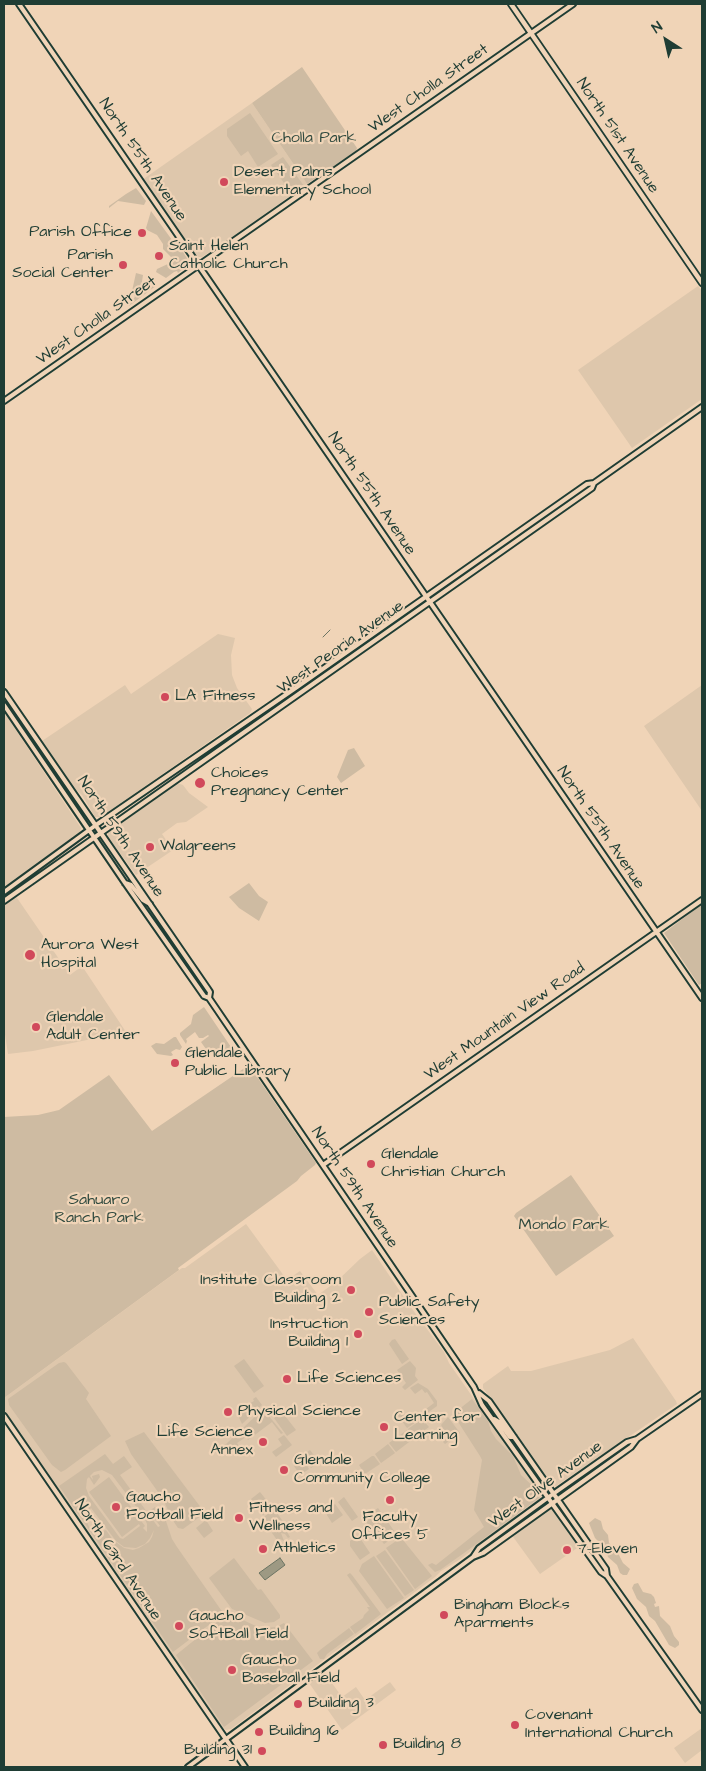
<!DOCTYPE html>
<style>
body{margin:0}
#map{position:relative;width:706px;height:1771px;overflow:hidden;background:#f0d4b7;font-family:"Architects Daughter",sans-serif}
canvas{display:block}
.frame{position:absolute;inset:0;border:5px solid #1f3d34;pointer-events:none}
.north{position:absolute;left:641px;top:15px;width:50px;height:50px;-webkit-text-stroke:4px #f0d4b7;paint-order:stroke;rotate:325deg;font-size:14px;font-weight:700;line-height:20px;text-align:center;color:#1f3d34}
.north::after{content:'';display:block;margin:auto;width:18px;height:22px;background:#1f3d34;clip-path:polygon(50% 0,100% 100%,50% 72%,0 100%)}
</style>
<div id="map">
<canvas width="706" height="1771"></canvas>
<div class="frame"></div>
<div class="north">N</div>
</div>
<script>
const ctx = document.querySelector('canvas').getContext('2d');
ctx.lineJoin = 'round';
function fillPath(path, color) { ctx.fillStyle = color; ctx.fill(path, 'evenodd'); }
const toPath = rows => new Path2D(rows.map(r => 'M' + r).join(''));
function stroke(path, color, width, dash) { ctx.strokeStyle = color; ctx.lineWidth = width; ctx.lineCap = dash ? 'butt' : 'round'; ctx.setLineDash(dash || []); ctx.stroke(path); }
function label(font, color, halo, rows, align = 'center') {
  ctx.font = font + ' "Architects Daughter",sans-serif'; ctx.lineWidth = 4.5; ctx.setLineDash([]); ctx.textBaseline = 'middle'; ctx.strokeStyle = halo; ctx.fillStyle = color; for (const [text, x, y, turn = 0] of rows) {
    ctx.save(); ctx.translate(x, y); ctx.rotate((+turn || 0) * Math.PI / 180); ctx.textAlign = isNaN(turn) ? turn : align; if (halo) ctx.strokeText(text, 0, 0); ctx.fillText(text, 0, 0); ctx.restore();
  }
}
const built = toPath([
 [252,103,307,184,235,235,202,257,198,257,142,180],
 [698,286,702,291,702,399,632,448,578,370],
 [218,634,235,638,231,655,232,675,237,688,252,709,250,713,101,817,95,817,82,795,76,790,42,741,125,685,131,694],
 [702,685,702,811,644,726],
 [4,712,81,828,80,832,4,888],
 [177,783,183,785,189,793,208,807,186,822,177,823,162,834,173,850,136,875,108,837,108,833],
 [15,895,70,975,82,966,126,1032,33,1051,8,1054,4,1028,4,903],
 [246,1224,287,1280,300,1271,318,1295,337,1281,360,1259,372,1250,410,1306,444,1352,449,1363,474,1399,517,1459,542,1497,540,1500,520,1512,514,1519,459,1560,441,1571,435,1577,231,1729,226,1730,222,1727,4,1411,4,1398,182,1268,185,1268],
 [633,1338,676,1401,677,1404,556,1486,552,1485,483,1388,483,1384,508,1366,511,1371,531,1371,610,1350],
 [551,1508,555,1511,570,1535,580,1546,540,1574,511,1534],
 [324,1672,342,1697,356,1687,365,1700,390,1682,396,1690,342,1730,309,1683],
 [702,1728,702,1750,685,1763,674,1748]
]);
const green = toPath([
 [302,67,357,148,356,151,307,184,252,103],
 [250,113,278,154,258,167,248,151,241,156,227,136,227,129],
 [283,157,304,186,292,194,271,165],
 [136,188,146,201,144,205,118,201,109,208,109,206,126,194],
 [151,211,180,251,183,252,190,263,178,273,177,271,174,272,166,278,156,272,157,269,170,263,171,257,163,249,163,244,157,235,147,230,146,228],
 [136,273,143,275,141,288,147,286,151,280,157,285,129,306,127,304,135,297,132,291],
 [354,748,365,766,341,783,337,777,348,750],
 [249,883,259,896,268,902,259,921,239,908,229,897],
 [702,904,702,983,699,985,664,933],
 [204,1007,235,1053,229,1057,227,1055,220,1056,218,1053,216,1055,214,1053,211,1054,208,1052,201,1042,209,1036,208,1035,203,1038,199,1038,195,1032,186,1039,187,1041,186,1044,180,1035,180,1033,191,1024,193,1015],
 [174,1037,176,1037,182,1047,180,1050,176,1049,171,1052,173,1055,171,1056,157,1054,151,1046,156,1043,164,1044],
 [249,1065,316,1163,315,1165,301,1176,297,1181,178,1268,179,1270,4,1398,4,1117,38,1115,59,1110,109,1075,152,1131],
 [571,1175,614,1236,556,1276,514,1216,516,1213],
 [395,1339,409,1359,402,1364,389,1344,392,1340],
 [244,1359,264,1386,254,1393,234,1366],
 [410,1361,416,1368,415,1376,418,1380,405,1390,402,1387,406,1383,397,1370],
 [64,1362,66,1363,89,1393,86,1399,111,1436,65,1470,61,1472,52,1465,9,1405,8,1399,59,1363],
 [418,1383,428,1389,437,1401,437,1406,426,1414,425,1412,426,1409,434,1403,427,1392,425,1393,422,1389,415,1394,410,1388],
 [256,1397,262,1405,242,1424,236,1411,254,1401,253,1399],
 [472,1399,488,1421,491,1431,496,1439,513,1456,521,1475,538,1491,540,1496,539,1498,464,1553,440,1570,435,1572,428,1565,432,1563,436,1565,484,1527,474,1510,482,1460,480,1456,453,1414],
 [263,1409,283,1433,281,1434,272,1422,248,1440,246,1437,237,1443,239,1446,231,1453,225,1445],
 [282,1412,296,1430,287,1436,274,1418],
 [397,1414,420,1415,422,1418,407,1428],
 [448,1417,460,1433,445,1444,443,1442,448,1436,441,1425],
 [422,1419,429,1427,414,1438,408,1429],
 [407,1430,413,1439,396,1452,389,1443],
 [144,1432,205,1513,183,1529,178,1528,172,1519,163,1499,131,1454,125,1441],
 [284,1435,292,1445,276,1457,272,1452,282,1445,278,1439],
 [388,1444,395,1453,381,1463,375,1454],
 [310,1450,319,1462,311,1468,302,1456],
 [298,1452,309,1469,300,1475,294,1466,298,1463,293,1456],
 [105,1454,113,1464,124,1456,132,1467,120,1475,158,1527,160,1526,149,1511,155,1507,166,1521,172,1539,177,1547,221,1610,226,1612,173,1652,59,1486],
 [102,1470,112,1475,144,1517,147,1524,147,1532,143,1528,145,1526,142,1522,109,1477,89,1492,122,1537,139,1524,140,1526,123,1539,120,1538,89,1496,86,1488,87,1479,89,1477,94,1485,100,1477,99,1474,92,1476,93,1480,90,1476,94,1472],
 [91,1508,116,1541,124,1547,136,1548,145,1544,150,1538,154,1530,152,1537,149,1542,139,1548,133,1550,124,1548,113,1540,106,1530,97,1533,89,1527,85,1517],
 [372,1456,374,1456,380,1464,365,1474,359,1465],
 [260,1492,272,1507,272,1509,263,1515,251,1499],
 [344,1497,358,1517,352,1521,338,1502],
 [335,1504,343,1515,332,1523,325,1512],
 [378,1508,397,1535,384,1544,366,1522,368,1520,366,1517],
 [274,1509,282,1520,272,1528,264,1517],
 [595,1518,601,1521,603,1529,608,1535,609,1543,617,1551,623,1563,630,1569,627,1575,623,1575,620,1573,617,1565,608,1557,605,1548,595,1538,589,1523],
 [206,1520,213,1531,204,1538,196,1528],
 [280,1523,284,1528,287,1527,286,1530,290,1537,288,1538,285,1534,281,1533,284,1541,280,1539,277,1540,272,1533,274,1531,273,1529],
 [358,1535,370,1553,360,1560,350,1546,350,1541],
 [399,1539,403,1540,432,1576,415,1589,386,1548],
 [385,1550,414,1590,405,1596,376,1556],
 [374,1556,404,1598,387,1609,359,1571,362,1564],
 [234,1558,258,1590,261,1589,280,1615,280,1618,274,1622,265,1623,232,1609,209,1578],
 [350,1573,352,1575,381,1614,355,1634,350,1627,363,1618,364,1615,369,1610,367,1607,370,1607,347,1575],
 [638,1583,643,1592,651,1594,654,1597,656,1603,654,1604,655,1607,659,1606,660,1616,670,1626,674,1636,679,1642,679,1645,675,1648,669,1645,655,1621,649,1616,646,1607,637,1599,632,1588,634,1584],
 [228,1613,258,1627,266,1628,276,1627,284,1623,313,1661,224,1727,176,1655],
 [349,1628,354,1634,327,1654,324,1659,320,1659,317,1653,320,1650]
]);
const water = toPath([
 [280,1558,285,1565,265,1580,259,1573,280,1558]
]);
const stream = toPath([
 [323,637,330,630]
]);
const secondary = toPath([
 [19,4,702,998],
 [4,401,573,4],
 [4,692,208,989,210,992,209,998],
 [4,705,125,883,204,996,209,998,474,1387,482,1405,601,1572,607,1576,702,1710],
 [125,883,131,885,143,900,150,904],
 [4,892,96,825,297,687,587,484,594,483],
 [4,901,592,488,594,483,702,407],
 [323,1165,702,900],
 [479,1393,489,1401,606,1569,607,1576],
 [4,1416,245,1767],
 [494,1419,499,1422,510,1437,514,1437],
 [473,1557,479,1548,553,1494,627,1442,637,1439,702,1394],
 [188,1767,473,1557,483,1553,631,1447,637,1439]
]);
const primary = toPath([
 [511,4,702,283]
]);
const markers = [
 [224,182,5,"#d1495b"],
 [142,233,5,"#d1495b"],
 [159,256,5,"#d1495b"],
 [123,265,5,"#d1495b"],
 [165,697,5,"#d1495b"],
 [200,783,6,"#d1495b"],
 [150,847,5,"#d1495b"],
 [30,955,6,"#d1495b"],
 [36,1027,5,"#d1495b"],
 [175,1063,5,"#d1495b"],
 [371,1164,5,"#d1495b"],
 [351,1290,5,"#d1495b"],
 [369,1312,5,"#d1495b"],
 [358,1334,5,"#d1495b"],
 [287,1379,5,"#d1495b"],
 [228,1412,5,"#d1495b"],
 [384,1427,5,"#d1495b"],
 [263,1442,5,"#d1495b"],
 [284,1470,5,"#d1495b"],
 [390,1500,5,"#d1495b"],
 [116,1507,5,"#d1495b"],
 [239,1518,5,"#d1495b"],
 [263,1549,5,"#d1495b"],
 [567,1550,5,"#d1495b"],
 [444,1615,5,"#d1495b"],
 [179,1626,5,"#d1495b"],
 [232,1670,5,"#d1495b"],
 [298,1704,5,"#d1495b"],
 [515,1725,5,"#d1495b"],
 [259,1732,5,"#d1495b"],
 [383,1745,5,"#d1495b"],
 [262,1751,5,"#d1495b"]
];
const streetNames = [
 ["West Cholla Street",429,89,-35],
 ["North 51st Avenue",617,136,56],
 ["North 55th Avenue",142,160,56],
 ["West Cholla Street",97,321,-35],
 ["North 55th Avenue",371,494,56],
 ["West Peoria Avenue",341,648,-35],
 ["North 55th Avenue",600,828,56],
 ["North 59th Avenue",120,837,56],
 ["West Mountain View Road",505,1022,-35],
 ["North 59th Avenue",354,1188,56],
 ["West Olive Avenue",546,1485,-36],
 ["North 63rd Avenue",117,1560,56]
];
const parkNames = [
 ["Cholla Park",314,139],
 ["Sahuaro",99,1201],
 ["Ranch Park",99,1219],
 ["Mondo Park",564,1226]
];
const poiNames = [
 ["Desert Palms",234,173],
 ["Elementary School",234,191],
 ["Parish Office",132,233,"right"],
 ["Saint Helen",169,247],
 ["Catholic Church",169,265],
 ["Parish",113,256,"right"],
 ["Social Center",113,274,"right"],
 ["LA Fitness",175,697],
 ["Choices",211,774],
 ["Pregnancy Center",211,792],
 ["Walgreens",160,847],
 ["Aurora West",41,946],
 ["Hospital",41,964],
 ["Glendale",46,1018],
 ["Adult Center",46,1036],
 ["Glendale",185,1054],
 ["Public Library",185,1072],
 ["Glendale",381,1155],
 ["Christian Church",381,1173],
 ["Institute Classroom",341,1281,"right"],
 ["Building 2",341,1299,"right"],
 ["Public Safety",379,1303],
 ["Sciences",379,1321],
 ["Instruction",348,1325,"right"],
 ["Building 1",348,1343,"right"],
 ["Life Sciences",297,1379],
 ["Physical Science",238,1412],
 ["Center for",394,1418],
 ["Learning",394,1436],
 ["Life Science",253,1433,"right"],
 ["Annex",253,1451,"right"],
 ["Glendale",294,1461],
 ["Community College",294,1479],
 ["Gaucho",126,1498],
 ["Football Field",126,1516],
 ["Fitness and",249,1509],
 ["Wellness",249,1527],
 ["Faculty",390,1518,"center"],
 ["Offices 5",390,1536,"center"],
 ["Athletics",273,1549],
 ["7-Eleven",577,1550],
 ["Bingham Blocks",454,1606],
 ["Aparments",454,1624],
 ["Gaucho",189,1617],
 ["SoftBall Field",189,1635],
 ["Gaucho",242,1661],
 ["Baseball Field",242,1679],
 ["Building 3",308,1704],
 ["Covenant",525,1716],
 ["International Church",525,1734],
 ["Building 16",269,1732],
 ["Building 8",393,1745],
 ["Building 31",252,1751,"right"]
];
fillPath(built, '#dec7ac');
fillPath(green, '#cebba2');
fillPath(water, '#9d9983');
stroke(water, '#6b7463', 1);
stroke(stream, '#6b7463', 1);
stroke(secondary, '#1f3d34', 8);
stroke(primary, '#1f3d34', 8);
stroke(secondary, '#f0d4b7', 4);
stroke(primary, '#f0d4b7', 4.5);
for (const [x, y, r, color] of markers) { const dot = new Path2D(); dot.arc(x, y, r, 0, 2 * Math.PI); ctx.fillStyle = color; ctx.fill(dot); stroke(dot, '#f0d4b7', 2); }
label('16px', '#1f3d34', '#f0d4b7', streetNames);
label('16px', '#304a3f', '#f0d4b7', parkNames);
label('16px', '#1f3d34', '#f0d4b7', poiNames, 'left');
</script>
